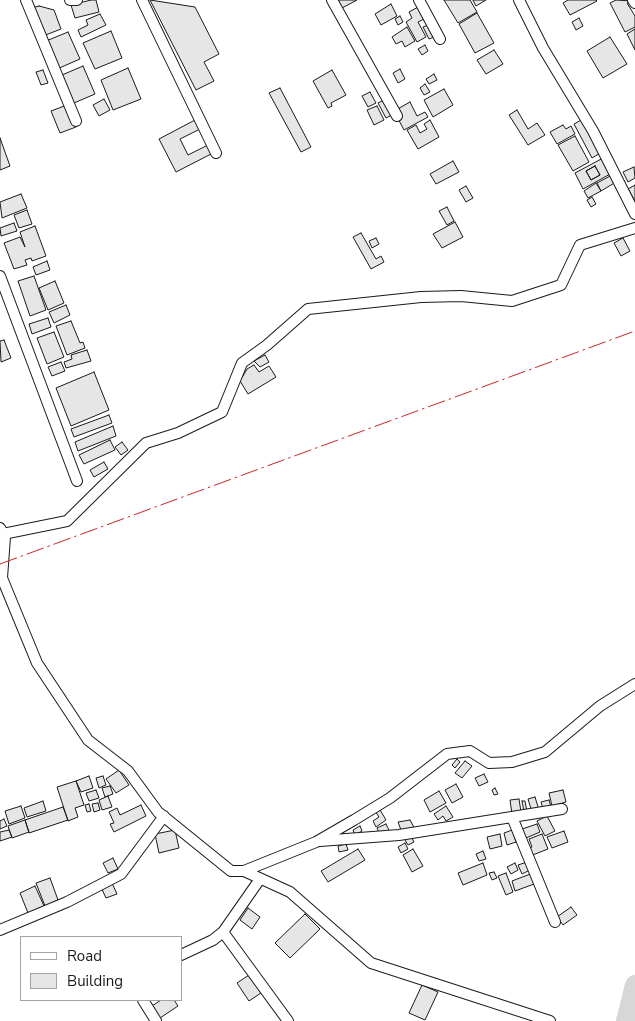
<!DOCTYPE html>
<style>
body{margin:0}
#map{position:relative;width:635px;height:1021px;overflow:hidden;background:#fff;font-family:"Nunito Sans",sans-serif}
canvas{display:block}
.legend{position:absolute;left:20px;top:936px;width:162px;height:65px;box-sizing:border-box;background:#fff;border:1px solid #a3a3a3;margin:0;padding:6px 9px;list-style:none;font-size:15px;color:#1a1a1a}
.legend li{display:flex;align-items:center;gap:10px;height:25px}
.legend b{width:25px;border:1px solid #a3a3a3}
</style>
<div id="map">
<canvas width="635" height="1021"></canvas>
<ul class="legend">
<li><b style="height:6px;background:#fff"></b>Road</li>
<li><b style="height:14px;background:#e6e6e6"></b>Building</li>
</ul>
</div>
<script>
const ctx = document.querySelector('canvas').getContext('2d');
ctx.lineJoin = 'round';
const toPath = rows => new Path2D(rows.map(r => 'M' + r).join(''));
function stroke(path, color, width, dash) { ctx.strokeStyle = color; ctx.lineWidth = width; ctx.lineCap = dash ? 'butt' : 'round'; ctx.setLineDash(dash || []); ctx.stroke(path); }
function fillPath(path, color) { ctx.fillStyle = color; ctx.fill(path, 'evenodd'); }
const river = toPath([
 [626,1021,635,985]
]);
const building = toPath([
 [91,0,96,0,99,12,75,18,71,5,91,0],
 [150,0,195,7,219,54,204,62,214,81,196,90,150,0],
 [338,0,357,0,342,8,338,0],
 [444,0,470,0,477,12,458,23,444,0],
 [473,0,486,0,476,6,473,0],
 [568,0,596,0,597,1,570,15,563,3,568,0],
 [616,0,632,1,627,3,635,16,635,27,625,32,610,3,616,0],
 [391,4,397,16,381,25,375,14,391,4],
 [39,6,54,10,61,29,43,36,32,8,39,6],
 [420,6,426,18,418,22,426,37,417,42,406,22,412,18,409,12,420,6],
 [477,13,494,43,475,53,459,24,477,13],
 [100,14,106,25,81,37,78,30,88,25,86,20,100,14],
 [400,16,403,22,398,25,395,19,400,16],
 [579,18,583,26,576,30,572,22,579,18],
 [428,25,434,37,429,39,423,27,428,25],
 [407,27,415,41,405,47,402,41,396,44,392,37,407,27],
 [635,29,635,50,627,34,635,29],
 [111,31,122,58,95,69,83,43,111,31],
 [68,32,80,59,57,69,46,41,68,32],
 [610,37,627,64,603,78,587,51,610,37],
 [425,45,428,51,422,55,418,49,425,45],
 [494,50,503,64,486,74,477,60,494,50],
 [83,66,95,94,74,103,62,75,83,66],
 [128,68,141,99,113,110,101,80,128,68],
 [400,69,405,79,398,83,393,73,400,69],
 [43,70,48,83,41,85,36,72,43,70],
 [332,70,346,95,331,103,332,106,328,108,313,81,332,70],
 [434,74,437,80,429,84,426,79,434,74],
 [425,84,430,92,424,95,420,88,425,84],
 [280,88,311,147,301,152,269,93,280,88],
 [444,89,453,105,433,117,424,100,444,89],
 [370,92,376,103,368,107,362,96,370,92],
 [104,99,110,110,99,116,93,105,104,99],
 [386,99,394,114,386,118,378,103,386,99],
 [410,102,417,116,425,112,428,117,404,130,394,111,410,102],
 [67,105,76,127,60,133,51,111,67,105],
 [377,106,384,120,374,125,367,110,377,106],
 [517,110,528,129,537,123,545,135,528,145,509,115,517,110],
 [583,119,602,152,592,158,574,124,583,119],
 [195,120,200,129,180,139,188,155,208,145,213,153,176,172,159,139,195,120],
 [430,120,439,137,418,149,407,130,416,125,420,133,427,129,424,124,430,120],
 [563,125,566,129,571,126,575,134,557,144,550,132,563,125],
 [575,136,589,162,573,171,558,145,575,136],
 [0,138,10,166,0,170,0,138],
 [603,158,612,173,583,189,575,173,603,158],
 [595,166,600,175,591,180,586,171,595,166],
 [453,161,459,172,436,184,430,174,453,161],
 [595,166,600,175,591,180,586,171,595,166],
 [634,167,635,178,628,182,623,172,634,167],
 [612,175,616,182,601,191,597,183,612,175],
 [596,183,601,191,588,198,584,191,596,183],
 [635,185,635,201,628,189,635,185],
 [466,186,473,198,466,202,459,190,466,186],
 [21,194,27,208,2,218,0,202,21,194],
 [592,197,596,204,591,207,587,200,592,197],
 [447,207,454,221,447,225,439,211,447,207],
 [27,210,32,224,19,228,14,215,27,210],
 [455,222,463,237,442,248,433,234,455,222],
 [14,223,17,231,1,236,0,228,14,223],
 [35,226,46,256,32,261,31,258,25,260,27,265,14,269,4,243,20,237,25,247,20,232,35,226],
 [361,233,376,259,381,256,384,262,371,269,353,237,361,233],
 [376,238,379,244,372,248,369,241,376,238],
 [623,238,630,251,621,256,614,243,623,238],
 [47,261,50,270,36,275,33,267,47,261],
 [34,276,46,310,30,316,18,281,34,276],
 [55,281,64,303,48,310,39,288,55,281],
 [66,305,70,315,54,323,49,312,66,305],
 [48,318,51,327,32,334,29,324,48,318],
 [71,321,80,343,83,342,85,348,67,355,56,326,71,321],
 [54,332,64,357,47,364,37,338,54,332],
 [4,340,11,358,1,362,0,341,4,340],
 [87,350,91,361,66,368,64,362,72,359,71,355,87,350],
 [265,355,269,362,260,367,254,361,265,355],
 [61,362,65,371,52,376,48,367,61,362],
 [254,365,259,372,269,366,276,377,248,394,240,381,247,369,254,365],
 [94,372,109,410,71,426,56,388,94,372],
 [109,415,112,423,74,437,71,429,109,415],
 [113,426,116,436,78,451,75,442,113,426],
 [110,440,115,450,84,464,79,455,110,440],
 [122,442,128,450,121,455,115,447,122,442],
 [104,462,108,469,94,477,90,470,104,462],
 [457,759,460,762,455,768,452,765,457,759],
 [465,761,472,766,462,778,455,773,465,761],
 [119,770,129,785,116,793,106,779,119,770],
 [484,774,488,782,479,786,475,778,484,774],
 [89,776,93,788,81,792,76,781,89,776],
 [103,776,106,785,99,788,96,778,103,776],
 [76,781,84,805,75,808,78,817,68,821,57,787,76,781],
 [456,784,463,797,452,803,445,790,456,784],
 [110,786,113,794,105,797,102,788,110,786],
 [495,788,498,794,494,795,492,790,495,788],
 [96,790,99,798,89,801,86,793,96,790],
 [563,790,566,802,552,806,549,793,563,790],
 [439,791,446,803,430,812,424,800,439,791],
 [108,796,112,807,102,810,99,800,108,796],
 [535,797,539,810,532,812,528,799,535,797],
 [519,799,521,812,512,814,510,800,519,799],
 [549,800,551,807,543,809,541,802,549,800],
 [43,801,46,811,27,817,24,808,43,801],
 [522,801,525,801,527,812,524,812,522,801],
 [98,803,100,810,94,812,92,804,98,803],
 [89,804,91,811,87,812,85,805,89,804],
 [141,805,146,816,114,832,110,824,114,823,109,812,117,808,120,815,141,805],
 [21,806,25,818,9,824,5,811,21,806],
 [446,806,453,817,446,821,443,816,438,820,434,814,446,806],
 [63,807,68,820,29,833,25,820,63,807],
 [379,808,386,820,376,827,373,821,379,817,375,811,379,808],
 [547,816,555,831,545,836,537,821,547,816],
 [4,819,7,826,0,829,0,821,4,819],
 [25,820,29,832,12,838,8,826,25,820],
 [410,820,415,829,401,830,398,822,410,820],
 [386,824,389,830,380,835,377,828,386,824],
 [537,824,540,832,526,838,522,829,537,824],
 [360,826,362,831,355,835,353,830,360,826],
 [9,830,12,837,0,841,0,832,9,830],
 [175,830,179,848,159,853,155,834,175,830],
 [512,830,516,842,507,845,504,833,512,830],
 [564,831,568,842,552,848,547,837,564,831],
 [500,834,502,846,490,849,487,837,500,834],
 [542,834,548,849,530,856,527,849,532,847,529,839,542,834],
 [411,836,414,842,408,845,405,840,411,836],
 [405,843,408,849,401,853,398,847,405,843],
 [346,844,348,850,339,852,338,846,346,844],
 [358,849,365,860,328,882,321,871,358,849],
 [413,849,423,866,412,872,403,855,413,849],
 [483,851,486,859,479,861,476,854,483,851],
 [113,858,118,869,108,873,103,863,113,858],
 [527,862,530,870,522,874,518,865,527,862],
 [483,863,487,875,463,885,458,873,483,863],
 [515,863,518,870,511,874,507,867,515,863],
 [494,872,497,878,492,880,489,873,494,872],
 [506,873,513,892,506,895,498,876,506,873],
 [533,873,537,883,515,891,512,881,533,873],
 [50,878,58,900,45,906,36,883,50,878],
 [112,883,117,894,106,898,101,887,112,883],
 [35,886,44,906,28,913,20,893,35,886],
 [571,907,577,915,563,925,557,917,571,907],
 [248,908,260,917,252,929,240,920,248,908],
 [305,914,320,929,290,958,275,943,305,914],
 [249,975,261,993,249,1001,237,983,249,975],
 [422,985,438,992,425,1020,409,1013,422,985],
 [161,1000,174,1000,178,1006,160,1018,152,1006,161,1000]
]);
const minor = toPath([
 [26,0,76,121],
 [70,0,77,0],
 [142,0,216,153],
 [332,0,397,116],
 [419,0,440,39],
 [519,0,543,48,593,131,635,214],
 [633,0,635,3],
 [0,276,77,481],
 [0,528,5,537,2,578,37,663,88,740,128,771,158,812,231,871,244,871,290,892,371,963,550,1021],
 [3,534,67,521,146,443,178,433,222,412,242,363,267,345,308,309,421,297,461,296,512,301,561,285,580,245,635,228],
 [512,817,555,922],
 [320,841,399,835,562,809],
 [244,871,316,842,354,820,390,798,447,754,470,751,489,763,512,762,545,752,600,706,635,684],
 [0,930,67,902,121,874,164,816],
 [223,932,288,1021],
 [181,955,213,940,223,932,260,879],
 [143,1000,156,1021]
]);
const power = toPath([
 [0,564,635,331]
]);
stroke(river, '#d7d7d7', 20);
fillPath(building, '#e6e6e6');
stroke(building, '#1a1a1a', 1);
stroke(minor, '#1a1a1a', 12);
stroke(minor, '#fff', 10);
stroke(power, '#c62828', 1, [18, 4, 2.5, 4]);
</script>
